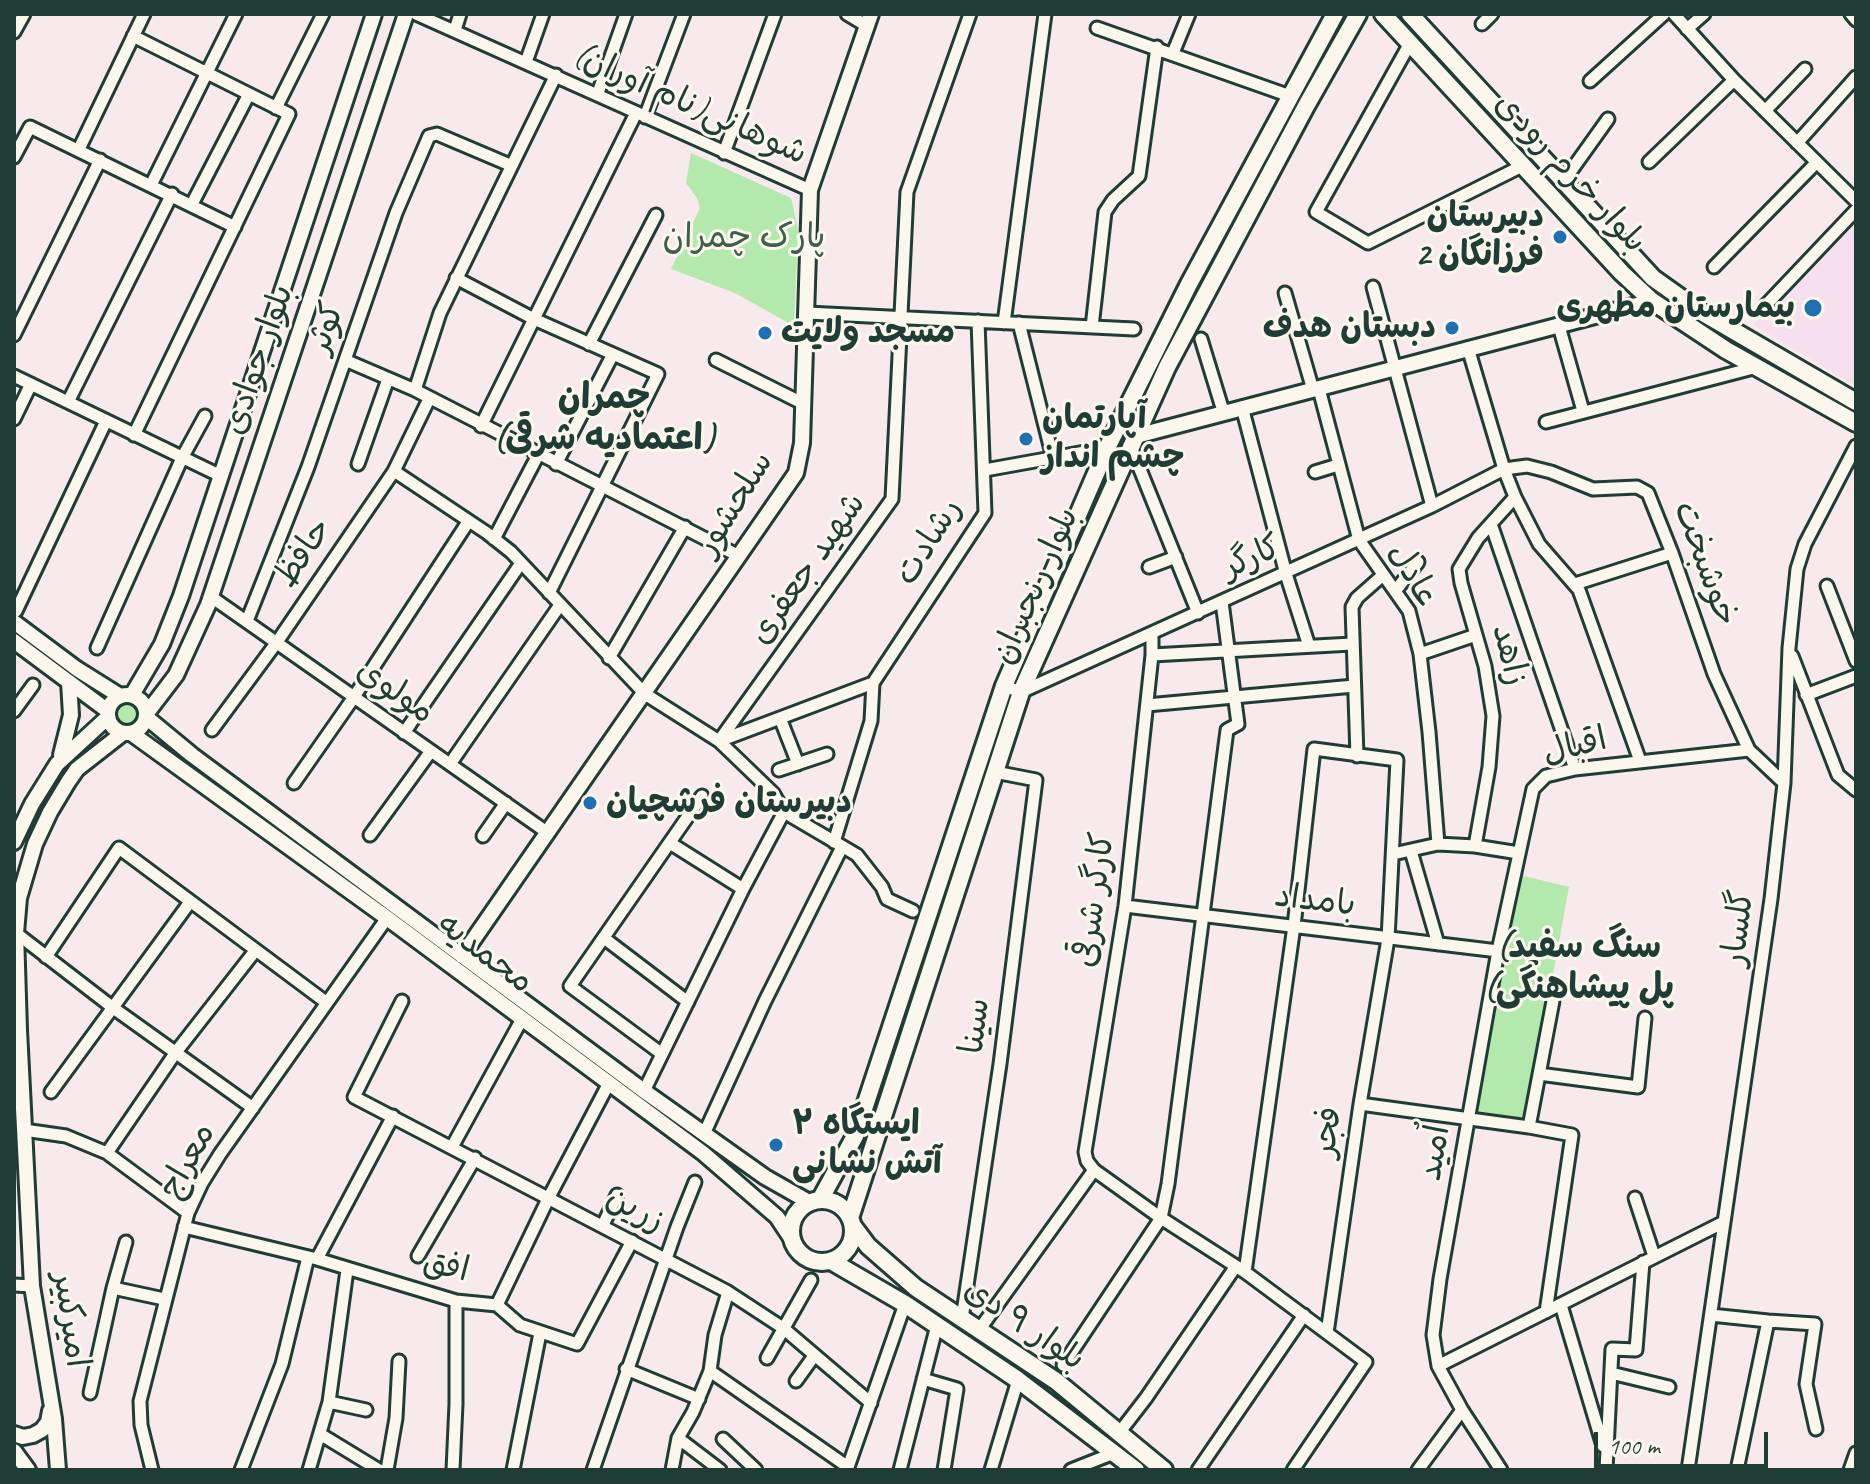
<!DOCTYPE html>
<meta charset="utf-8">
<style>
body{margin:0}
#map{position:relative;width:1870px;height:1484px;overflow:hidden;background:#f8e9ed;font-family:Caveat,sans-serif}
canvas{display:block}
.frame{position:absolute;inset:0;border:16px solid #1f3d34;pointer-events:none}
.scale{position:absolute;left:1594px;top:1432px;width:174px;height:36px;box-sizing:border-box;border:4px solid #1f3d34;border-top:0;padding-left:10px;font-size:24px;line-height:28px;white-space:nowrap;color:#1f3d34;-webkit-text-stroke:6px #fbf7ec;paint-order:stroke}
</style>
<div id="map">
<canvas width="1870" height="1484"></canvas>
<div class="frame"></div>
<div class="scale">100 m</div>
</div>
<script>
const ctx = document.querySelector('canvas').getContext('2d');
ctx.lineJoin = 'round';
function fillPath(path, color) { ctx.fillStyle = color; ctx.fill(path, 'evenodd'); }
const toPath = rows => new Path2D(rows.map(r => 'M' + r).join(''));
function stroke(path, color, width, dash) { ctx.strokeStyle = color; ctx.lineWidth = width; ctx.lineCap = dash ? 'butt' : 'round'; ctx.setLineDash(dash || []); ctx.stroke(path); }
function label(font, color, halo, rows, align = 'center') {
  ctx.font = font + ' Caveat,"Playpen Sans Arabic",sans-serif'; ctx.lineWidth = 6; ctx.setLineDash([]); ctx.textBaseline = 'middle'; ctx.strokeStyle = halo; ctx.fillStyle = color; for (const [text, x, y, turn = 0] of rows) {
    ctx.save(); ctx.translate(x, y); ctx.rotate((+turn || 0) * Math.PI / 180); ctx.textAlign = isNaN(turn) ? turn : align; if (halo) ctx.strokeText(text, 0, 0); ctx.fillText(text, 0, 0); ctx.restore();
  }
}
const built = toPath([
 [1856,219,1856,386,1753,325]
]);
const green = toPath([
 [691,153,791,198,798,229,794,326,735,293,671,269,700,208,697,198,686,183],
 '112 714a15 15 0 1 1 30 0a15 15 0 1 1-30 0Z',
 [1520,875,1569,887,1526,1122,1477,1113]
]);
const minor = toPath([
 [416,14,810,190],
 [847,14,867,26],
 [1674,14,1734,80,1856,201],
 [1851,14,1856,20],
 [1482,24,1492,14],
 [1097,28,1290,96],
 [1687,29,1704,14],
 [455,30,460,14],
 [14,32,24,14],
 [133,36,289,114,134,435],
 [1409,45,1316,212,1368,243,1522,166],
 [1173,53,1189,14],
 [526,62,543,14],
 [1590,81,1664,14],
 [598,93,626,14],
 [276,108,323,14],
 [1765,111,1805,69],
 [645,117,684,14],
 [1797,143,1856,77],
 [79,149,144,14],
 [724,153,775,14],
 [14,157,30,127,235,227],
 [1649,162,1734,80],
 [1563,182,1608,119],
 [151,185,236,14],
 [192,204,249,94],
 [1714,267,1816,163],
 [456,278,534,319,658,374,549,593],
 [1373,287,1432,506],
 [1285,293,1313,390],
 [1765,306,1856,210],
 [807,313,1134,329],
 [1004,323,1045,14],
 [1019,323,1053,458],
 [1559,326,1583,411],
 [1092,327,1105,212,1113,200,1139,176,1157,47],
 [14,335,100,160],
 [1201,339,1223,411],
 [589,344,656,215],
 [1468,348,1504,469,1515,497,1539,544,1579,590,1640,761],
 [345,360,415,390,739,556],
 [716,360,804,404],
 [14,376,221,476],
 [1319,389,1359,540,1409,611,1420,654,1429,732,1438,844],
 [415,390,440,313,556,75],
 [68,402,172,194],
 [1242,407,1286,574,1309,646],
 [14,419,31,384],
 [1546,422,1757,367],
 [481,426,636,113],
 [1131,447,1198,613],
 [358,464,388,379],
 [556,464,613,354],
 [985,470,1107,448],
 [394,471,487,533,511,552,645,694,719,741,873,683],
 [1315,472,1338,465],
 [1491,524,1575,769],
 [494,539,538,455],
 [1149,567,1176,557],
 [1575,584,1672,553],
 [1827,586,1856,661],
 [1396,590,1418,562],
 [210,596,548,833],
 [16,611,106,421],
 [247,621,308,467,396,213,429,136,437,134,510,165],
 [1152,633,1152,655,1125,906,1085,1152,1087,1161,1094,1170,1161,1218,1245,1272,1366,1362,1293,1470],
 [97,648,182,458,205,416],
 [1420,654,1476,635],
 [1152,655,1352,644],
 [1792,656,1838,775,1856,790],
 [609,658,685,527],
 [873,683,985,513,978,321],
 [1004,686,1021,692,1432,506,1504,469,1527,466,1551,472,1593,489,1637,487,1648,493,1672,553,1714,674,1749,750],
 [1806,695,1856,676],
 [1147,705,1354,686],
 [14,711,33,685],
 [780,718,798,764],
 [212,730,277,642,394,471,429,399],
 [404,733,521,563],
 [1357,756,1352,607,1357,598,1383,575],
 [450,764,560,605],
 [779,770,827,754],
 [294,783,354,697,468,522],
 [370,835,431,751],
 [483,836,506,803],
 [834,842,871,721,873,683],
 [670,843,743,889],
 [1475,846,1489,767,1493,716,1485,666,1461,583,1459,569,1478,538,1515,497],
 [1411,851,1438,944],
 [1393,854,1438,844,1475,846,1519,853],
 [1125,906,1498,951],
 [913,911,887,899,882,887,857,855,784,812,773,793,719,741,892,499,907,192,970,14],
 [16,933,112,1007,253,1108],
 [604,938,688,1002],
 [46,957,119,848,327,1003],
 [402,1001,354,1097,728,1292,783,1328,871,1403],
 [662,1054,570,986,702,796],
 [1539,1074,1638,1087,1645,1018],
 [644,1091,743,889,784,812],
 [51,1092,190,902],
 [1360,1104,1529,1127],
 [24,1130,66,1136,107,1153,188,1213],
 [704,1134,765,1001,842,847],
 [452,1147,522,1019],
 [107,1153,176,1052,255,951],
 [1635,1198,1654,1256],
 [603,1225,617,1195],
 [184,1227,317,1259,456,1301,497,1305,520,1325,577,1344,632,1241],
 [418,1256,475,1158],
 [317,1259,393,1116],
 [1245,1272,1294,926,1314,749,1397,760,1388,939,1360,1104,1327,1333],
 [14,1285,32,1286],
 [113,1288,126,1242],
 [497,1305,549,1197,609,1083],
 [1561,1305,1603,1446],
 [1546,1312,1572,1135,1529,1127,1553,1001],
 [1711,1315,1768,1321,1737,1470],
 [962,1319,1000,1064,1036,780,995,772],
 [1768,1321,1815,1324,1806,1384,1816,1429],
 [979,1330,1094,1170],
 [767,1358,811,1280],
 [1063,1365,1161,1218,1168,1184,1227,730,1238,724,1222,602],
 [1438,1366,1722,1223],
 [626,1369,699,1399],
 [710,1371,848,1467],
 [1611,1373,1669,1387],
 [923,1379,957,1389,944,1470],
 [796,1381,814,1356],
 [90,1393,113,1288,164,1299],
 [329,1402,366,1410],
 [1119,1433,1146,1398,1236,1266],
 [320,1434,379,1470],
 [678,1438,720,1470],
 [723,1439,756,1470],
 [152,1470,141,1425,140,1401,188,1213,202,1183,220,1154,387,918],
 [241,1470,282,1364,308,1257],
 [309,1470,329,1402,347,1270],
 [387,1470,396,1418,399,1361],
 [453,1470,456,1404,456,1301],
 [513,1470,540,1333],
 [593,1470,677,1227,695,1182],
 [672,1470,678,1438,693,1412,710,1371,715,1335,728,1292],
 [847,1470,905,1304],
 [900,1470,937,1325],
 [991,1470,1018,1380],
 [1071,1470,1114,1453],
 [1198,1470,1304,1315],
 [1418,1470,1462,1410],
 [1501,1470,1462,1410,1438,1366,1433,1335,1440,1279,1498,951,1533,789,1546,776,1575,769,1749,750,1784,783],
 [1606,1470,1612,1349,1636,1350,1643,1262],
 [1688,1470,1771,899,1784,783,1789,648,1797,569,1805,544,1856,446],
 [1850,1470,1856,1453]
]);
const tertiary = toPath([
 [1136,436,1652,301],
 [14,622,77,669,120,696],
 [14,641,108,711],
 '108 714a19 19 0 1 1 38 0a19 19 0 1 1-38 0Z',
 [132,695,162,644,181,596,374,14],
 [147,713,176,675,208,605,406,14],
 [146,717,192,755,644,1091,765,1177,809,1202],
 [131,733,387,918,703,1153,777,1217,791,1238],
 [61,755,71,715,69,682],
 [14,842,32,804,57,764,108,717],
 [462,956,796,473,802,443,810,190,871,14],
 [14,1434,23,1437,33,1435,42,1430,48,1422,50,1411],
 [14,1451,28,1470],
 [58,1470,54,1419,32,1286,19,1030,16,933,19,898,35,844,50,812,68,782,77,769,123,733]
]);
const secondary = toPath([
 [1383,14,1622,273,1652,301,1726,350,1856,423],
 [1410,14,1653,278,1698,310,1856,402],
 '791 1231a31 31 0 1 1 62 0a31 31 0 1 1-62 0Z',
 [820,1200,855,1136,1004,686,1107,448,1189,284,1335,14],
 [850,1218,1021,692,1167,367,1306,106,1358,14],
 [853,1226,868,1246,916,1288,1056,1381,1164,1470],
 [831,1261,905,1304,1018,1380,1136,1470]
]);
const markers = [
 [1560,237,8,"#1f6fb2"],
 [1813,308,10,"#1f6fb2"],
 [1452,328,8,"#1f6fb2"],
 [765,333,8,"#1f6fb2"],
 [1026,439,8,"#1f6fb2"],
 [590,803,8,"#1f6fb2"],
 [776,1145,8,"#1f6fb2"]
];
const streetNames = [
 ["شوهانی(نام آوران)",690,105,24],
 ["بلوار خرم رودی",1570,173,47],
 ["کوثر",327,328,-71],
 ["بلوار جوادی",259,360,-71],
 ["سلحشور",735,504,-58],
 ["رشادت",929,542,-58],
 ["حافظ",304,553,-56],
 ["کارگر",1252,558,-24],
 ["خوشبخت",1705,564,70],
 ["شهید جعفری",808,569,-55],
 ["عادل",1413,576,60],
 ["بلوار رنجبران",1036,586,-66],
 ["زاهد",1509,655,76],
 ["مولوی",395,692,35],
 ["اقبال",1575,747,-14],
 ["کارگر شرقی",1095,900,-82],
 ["بامداد",1315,901,7],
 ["گلسار",1739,928,-83],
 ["محمدیه",485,954,37],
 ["سینا",976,1026,-83],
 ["فجر",1328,1132,-82],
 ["اُمید",1435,1153,-80],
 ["معراج",188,1161,-61],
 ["زرین",635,1210,28],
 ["افق",446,1267,13],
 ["امیرکبیر",70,1320,82],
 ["بلوار ۹ دی",1024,1325,34]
];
const poiNames = [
 ["دبیرستان",1544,217,"right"],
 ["فرزانگان 2",1544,256,"right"],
 ["بیمارستان مطهری",1795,308,"right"],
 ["دبستان هدف",1436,328,"right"],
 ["مسجد ولایت",781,333],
 ["آپارتمان",1042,419],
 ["چشم انداز",1042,458],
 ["دبیرستان فرشچیان",606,803],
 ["ایستگاه ۲",792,1125],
 ["آتش نشانی",792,1164]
];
const parkNames = [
 ["پارک چمران",744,238]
];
const neighbourhoodNames = [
 ["چمران",604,399],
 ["(اعتمادیه شرقی)",604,440],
 ["(سنگ سفید",1579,948],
 ["(پل پیشاهنگی",1579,989]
];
fillPath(built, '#f6dfee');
fillPath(green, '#b3e9ac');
stroke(minor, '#1f3d34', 17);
stroke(tertiary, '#1f3d34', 20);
stroke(secondary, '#1f3d34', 22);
stroke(minor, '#fbf7ec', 11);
stroke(tertiary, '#fbf7ec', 14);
stroke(secondary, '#fbf7ec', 16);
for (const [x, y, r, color] of markers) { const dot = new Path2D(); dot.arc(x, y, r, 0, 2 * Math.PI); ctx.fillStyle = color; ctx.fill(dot); stroke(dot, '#fbf7ec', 3); }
label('34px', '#1f3d34', '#fbf7ec', streetNames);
label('bold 34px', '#1f3d34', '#fbf7ec', poiNames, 'left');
label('34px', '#3d5f4c', '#fbf7ec', parkNames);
label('bold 36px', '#1f3d34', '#fbf7ec', neighbourhoodNames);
</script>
